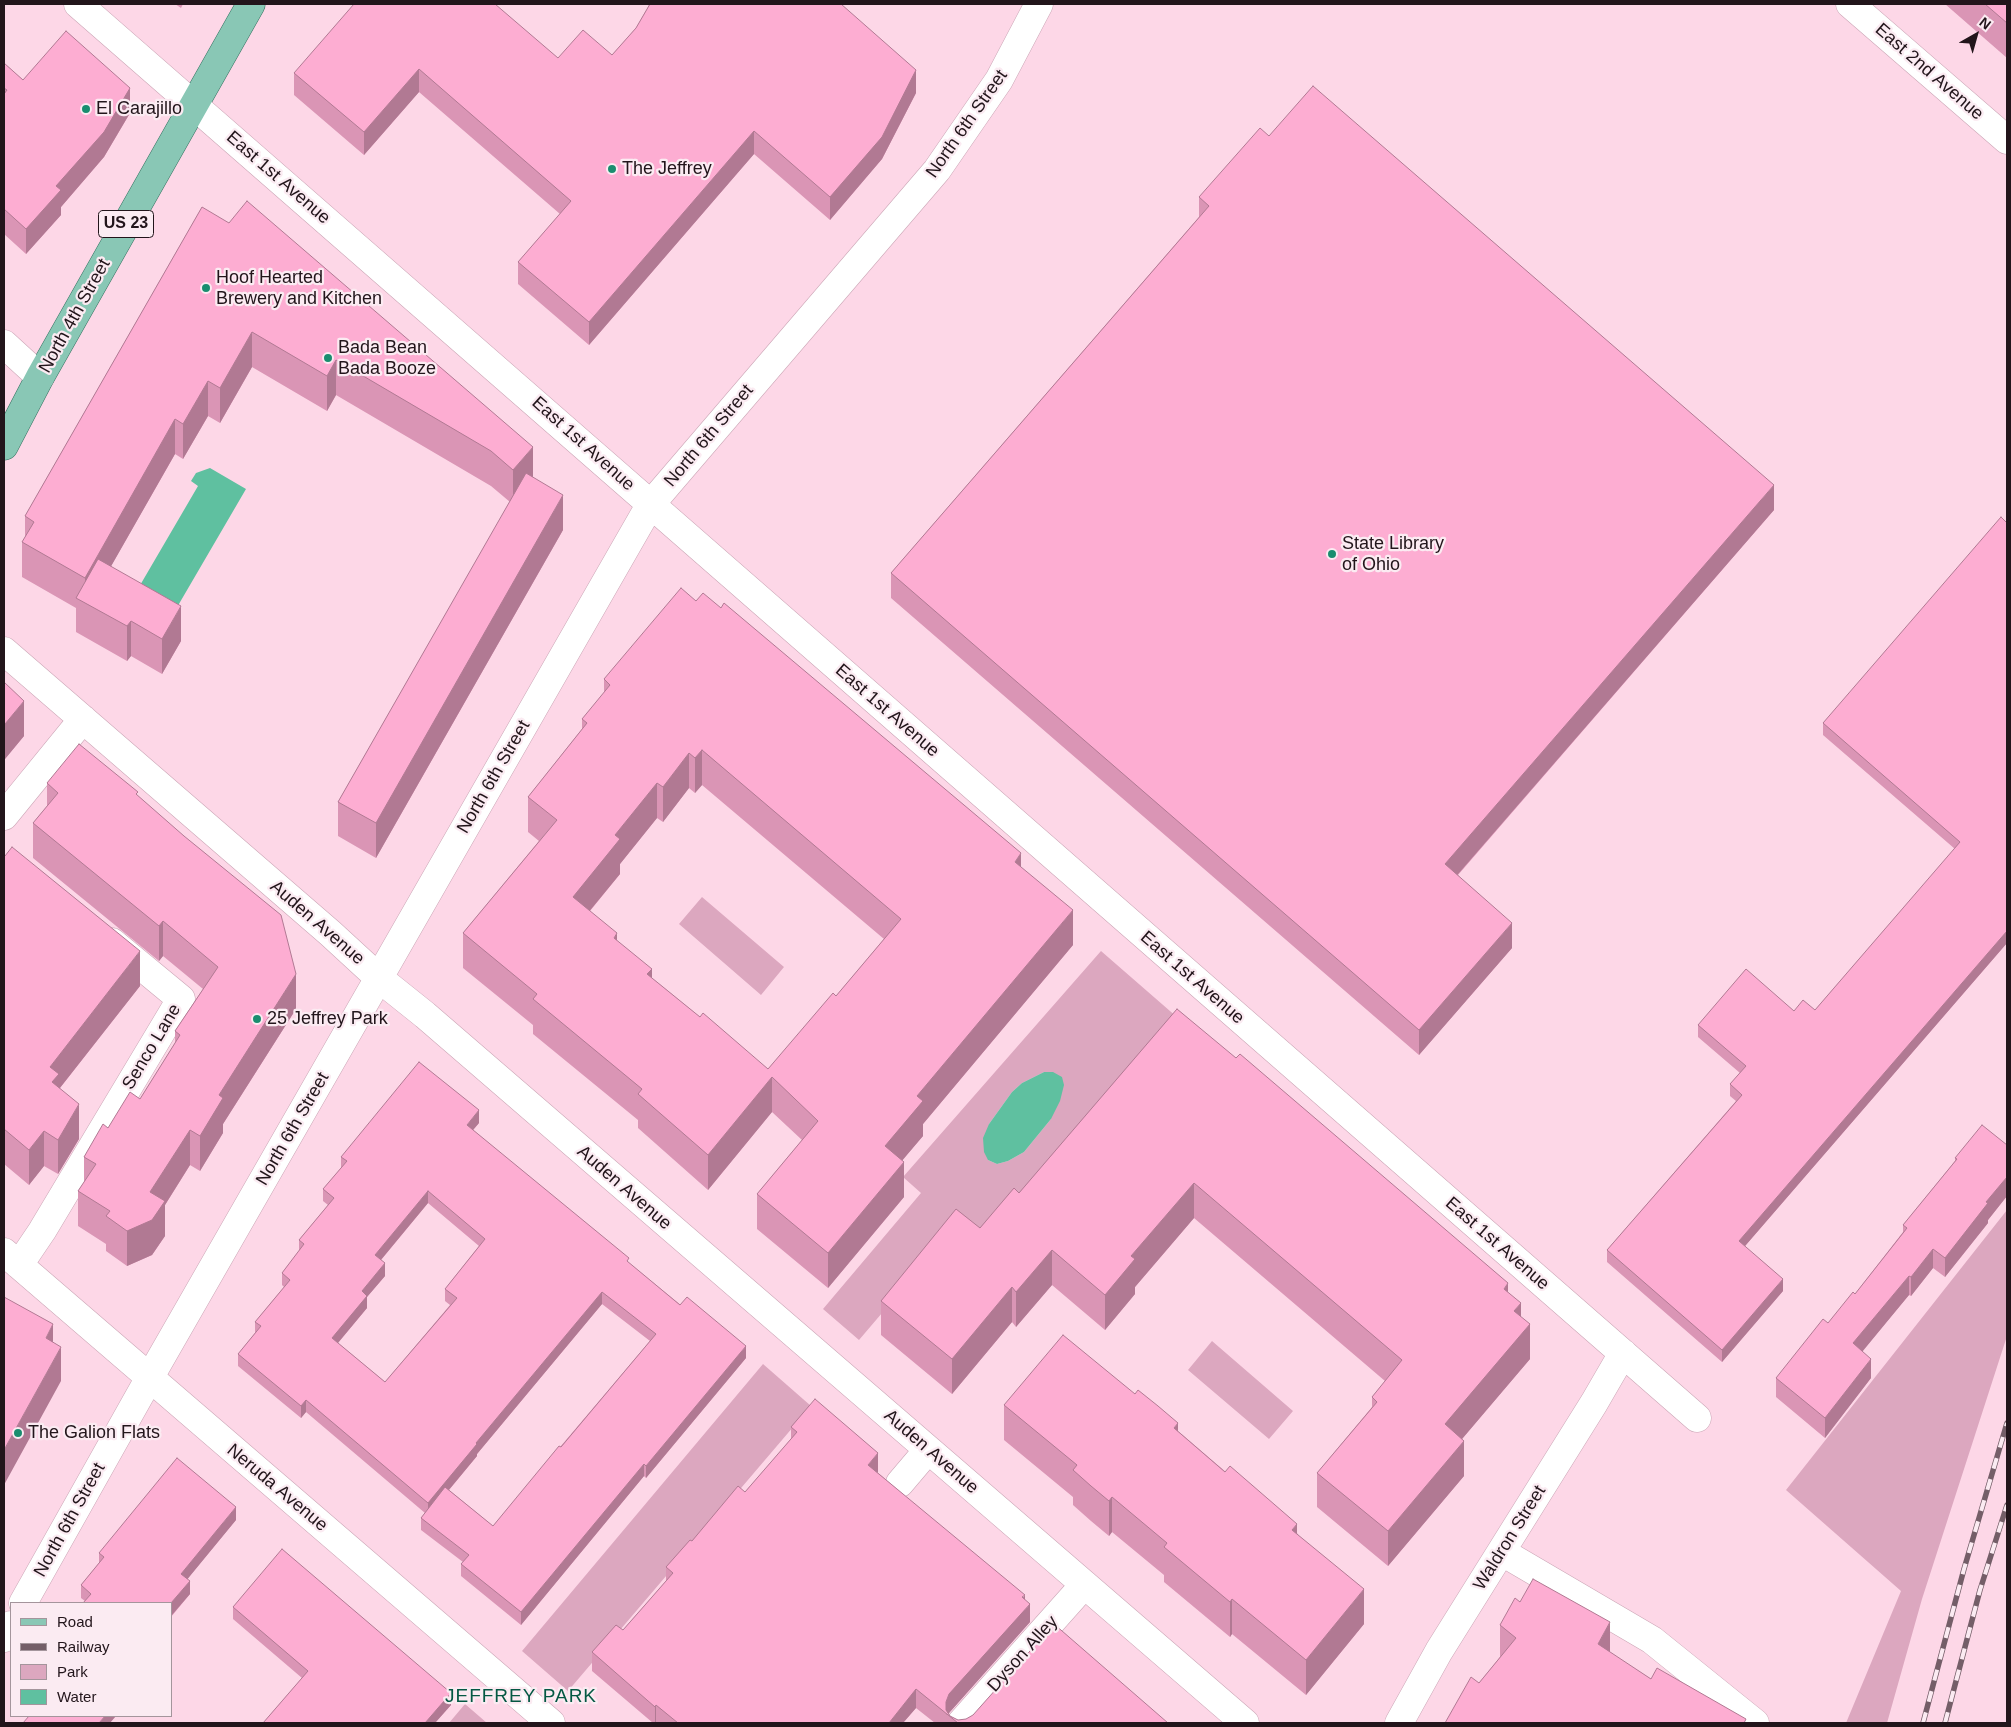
<!DOCTYPE html>
<style>
body{margin:0}
#map{position:relative;width:2011px;height:1727px;overflow:hidden;background:#fdd7e7;font-family:Arial,sans-serif}
canvas{display:block}
.frame{position:absolute;inset:0;border:5px solid #22151b;pointer-events:none}
.legend{position:absolute;left:10px;top:1602px;width:162px;height:115px;box-sizing:border-box;background:#fbebf2;border:1px solid #a4959c;margin:0;padding:6px 9px;list-style:none;font-size:15px;color:#22151b}
.legend li{display:flex;align-items:center;gap:10px;height:25px}
.legend b{width:25px;border:1px solid #a4959c}
.north{position:absolute;left:1951px;top:10px;width:50px;height:50px;-webkit-text-stroke:4px #fbebf2;paint-order:stroke;rotate:38deg;font-size:14px;font-weight:700;line-height:20px;text-align:center;color:#22151b}
.north::after{content:'';display:block;margin:auto;width:18px;height:22px;background:#22151b;clip-path:polygon(50% 0,100% 100%,50% 72%,0 100%)}
</style>
<div id="map">
<canvas width="2011" height="1727"></canvas>
<div class="frame"></div>
<ul class="legend">
<li><b style="height:6px;background:#89c7b5"></b>Road</li>
<li><b style="height:6px;background:#745e68"></b>Railway</li>
<li><b style="height:14px;background:#dca7bf"></b>Park</li>
<li><b style="height:14px;background:#5fc0a0"></b>Water</li>
</ul>
<div class="north">N</div>
</div>
<script>
const ctx = document.querySelector('canvas').getContext('2d');
ctx.lineJoin = 'round';
function fillPath(path, color) { ctx.fillStyle = color; ctx.fill(path, 'evenodd'); }
const toPath = rows => new Path2D(rows.map(r => 'M' + r).join(''));
function stroke(path, color, width, dash) { ctx.strokeStyle = color; ctx.lineWidth = width; ctx.lineCap = dash ? 'butt' : 'round'; ctx.setLineDash(dash || []); ctx.stroke(path); }
function label(font, color, halo, rows, align = 'center') {
  ctx.font = font + ' Arial,sans-serif'; ctx.lineWidth = 4.5; ctx.setLineDash([]); ctx.textBaseline = 'middle'; ctx.strokeStyle = halo; ctx.fillStyle = color; for (const [text, x, y, turn = 0] of rows) {
    ctx.save(); ctx.translate(x, y); ctx.rotate((+turn || 0) * Math.PI / 180); ctx.textAlign = isNaN(turn) ? turn : align; if (halo) ctx.strokeText(text, 0, 0); ctx.fillText(text, 0, 0); ctx.restore();
  }
}
const green = toPath([
 [702,897,784,967,761,995,679,924],
 [1101,951,1178,1018,983,1246,957,1225,859,1340,823,1309,921,1193,903,1177],
 [1044,1072,1051,1119,1024,1152,1008,1161,997,1164,988,1160,989,1124,1012,1092,1022,1083],
 [2007,1210,2007,1336,1922,1599,1887,1723,1846,1723,1901,1591,1786,1490],
 [1212,1341,1293,1411,1269,1439,1188,1370],
 [763,1364,811,1406,568,1691,522,1651],
 [465,1704,487,1723,449,1723]
]);
const water = toPath([
 [210,468,246,489,176,609,139,587,198,486,191,481,196,473],
 [1044,1072,1053,1072,1062,1077,1064,1085,1060,1101,1051,1119,1024,1152,1008,1161,997,1164,988,1160,984,1152,983,1138,989,1124,1012,1092,1022,1083]
]);
const minor = toPath([
 [78,4,1697,1418],
 [1850,4,2007,140],
 [4,344,40,377],
 [4,651,330,933,380,979,425,1015,1245,1723],
 [4,816,83,719],
 [4,1252,551,1723],
 [19,1265,42,1231,181,999,112,942],
 [900,1483,928,1450],
 [1502,1552,1652,1640,1755,1723],
 [23,1603,150,1377,650,505,937,170,999,80,1039,4],
 [4,1638,11,1625],
 [961,1723,1084,1585],
 [1399,1723,1439,1651,1594,1403,1623,1353]
]);
const major = toPath([
 [4,446,40,377,251,4]
]);
const rail = toPath([
 [1923,1723,1964,1569,2007,1423],
 [1945,1723,1980,1590,2007,1505]
]);
const wall = toPath([
 [175,4,183,4,181,8],
 [647,4,841,4,916,93,882,159,830,220,754,154,589,345,518,284,518,262,560,214,419,92,364,155,294,95,294,73,612,55,636,28,649,5],
 [1945,4,2007,4,2007,58],
 [4,63,23,80,130,113,104,157,61,207,61,215,26,254,4,234],
 [1269,136,1774,510,1458,875,1512,948,1419,1055,891,598,891,573,1199,217,1199,197],
 [202,207,533,477,563,530,376,858,338,836,338,802,510,502,491,486,336,395,327,411,252,367,220,423,208,416,183,459,175,454,111,566,181,641,162,674,131,656,127,661,76,632,76,608,22,577,22,542,25,537,25,516],
 [2007,523,2007,943,1745,1246,1783,1291,1722,1362,1607,1262,1607,1250,1736,1101,1730,1096,1730,1084,1740,1073,1698,1037,1698,1025,1794,1011,1815,1010,1955,849,1823,735,1823,723],
 [604,679,1021,867,1073,945,923,1124,923,1136,902,1160,904,1197,828,1288,757,1229,757,1194,802,1140,772,1112,708,1190,638,1128,638,1120,533,1034,533,1025,463,968,463,933,539,841,528,832,528,797,582,729,582,719,604,693],
 [702,785,884,939,836,996,768,1069,700,1017,652,978,590,911,620,874,620,864,657,818,663,822,689,788,695,793],
 [4,682,24,736,5,759,4,758],
 [47,783,138,796,296,1009,223,1124,223,1133,200,1171,190,1165,165,1205,165,1236,152,1255,127,1266,106,1251,106,1244,78,1226,78,1191,84,1183,84,1157,108,1128,140,1099,175,1043,175,1031,203,989,163,956,159,961,33,858,33,823,47,806],
 [4,856,140,986,60,1088,79,1139,58,1174,44,1166,29,1185,4,1164],
 [1177,1009,1508,1292,1521,1317,1530,1359,1462,1439,1464,1476,1388,1566,1317,1507,1317,1473,1372,1407,1372,1397,1385,1381,1194,1218,1135,1287,1135,1294,1105,1330,1052,1285,1016,1327,1012,1322,952,1394,881,1335,881,1301,980,1228,1019,1193],
 [479,1123,473,1130,629,1263,746,1358,646,1478,644,1476,521,1625,461,1576,461,1564,463,1562,421,1530,421,1518,425,1513,306,1412,301,1418,238,1366,238,1354,255,1333,255,1322,284,1287,282,1285,282,1273,299,1251,299,1240,328,1205,323,1201,323,1189,341,1168,341,1157],
 [428,1203,479,1246,445,1289,445,1301,450,1305,385,1382,338,1343,367,1308,367,1297,385,1276,381,1260],
 [602,1304,650,1341,493,1526,449,1490,477,1456,477,1454],
 [2007,1145,2007,1196,1988,1220,1988,1223,1945,1277,1933,1268,1911,1296,1909,1295,1862,1351,1871,1378,1825,1438,1776,1397,1776,1378,1828,1323,1855,1294,1903,1232,1903,1225,1955,1161,1955,1158],
 [1004,1405,1178,1431,1297,1533,1364,1624,1306,1695,1232,1634,1230,1637,1164,1582,1164,1575,1112,1532,1109,1536,1091,1521,1073,1505,1073,1497,1004,1440],
 [791,1427,878,1472,877,1472,1025,1599,1030,1622,949,1713,949,1714,950,1716,958,1720,1168,1723,935,1723,916,1708,903,1723,653,1723,592,1671,592,1652,623,1630,666,1581,666,1567,692,1541,745,1492,791,1439],
 [236,1520,187,1579,190,1594,171,1617,171,1603,85,1601,81,1598,81,1585,99,1563,99,1553],
 [233,1607,451,1705,435,1723,263,1723,302,1678,233,1619],
 [1500,1625,1610,1653,1651,1679,1746,1723,1479,1683,1500,1657]
]);
const shadedWall = toPath([
 [419,69,419,92,364,155,364,132],
 [916,70,916,93,882,159,830,220,830,197],
 [130,88,130,113,104,157,61,207,61,215,26,254,26,229,56,186],
 [754,131,754,154,589,345,589,322],
 [252,332,252,367,220,423,220,388],
 [336,360,336,395,327,411,327,376],
 [208,381,208,416,183,459,183,424],
 [175,419,175,454,89,605,85,602,85,578],
 [533,447,533,482,513,505,513,470],
 [1774,485,1774,510,1445,889,1445,864],
 [563,495,563,530,376,858,376,823],
 [181,606,181,641,162,674,162,639],
 [131,621,131,656,127,661,127,626],
 [24,701,24,736,5,759,5,724],
 [702,750,702,785,695,793,695,758],
 [689,753,689,788,663,822,663,787],
 [657,783,657,818,620,864,620,874,573,931,573,897,615,835],
 [1021,853,1021,888,1015,862],
 [1073,910,1073,945,923,1124,923,1136,885,1181,885,1146,917,1096],
 [163,921,163,956,159,961,159,926],
 [1512,923,1512,948,1419,1055,1419,1030],
 [2007,931,2007,943,1739,1253,1739,1241],
 [617,933,617,968,614,938],
 [140,951,140,986,52,1098,50,1067],
 [652,969,652,1004,647,974],
 [296,974,296,1009,223,1124,223,1133,200,1171,200,1136,219,1095],
 [772,1077,772,1112,708,1190,708,1155],
 [79,1104,79,1139,58,1174,58,1140],
 [479,1110,479,1123,467,1137,467,1125],
 [190,1130,190,1165,165,1205,165,1236,152,1255,127,1266,127,1231,150,1192],
 [44,1131,44,1166,29,1185,29,1150],
 [904,1162,904,1197,828,1288,828,1253],
 [2007,1177,2007,1196,1988,1220,1988,1223,1945,1277,1945,1258,1986,1202],
 [1194,1183,1194,1218,1135,1287,1135,1294,1105,1330,1105,1295,1131,1256],
 [428,1191,428,1203,375,1267,375,1255],
 [1933,1249,1933,1268,1911,1296,1911,1277],
 [1052,1250,1052,1285,1016,1327,1016,1292],
 [385,1263,385,1276,367,1297,367,1308,332,1350,332,1338,362,1291],
 [1909,1276,1909,1295,1853,1363,1853,1343],
 [1783,1279,1783,1291,1722,1362,1722,1350],
 [1508,1283,1508,1318,1504,1289],
 [1012,1287,1012,1322,952,1394,952,1359],
 [602,1292,602,1304,477,1454,477,1456,428,1515,428,1503,476,1443],
 [1521,1303,1521,1334,1530,1324,1530,1359,1445,1459,1445,1424,1514,1311],
 [53,1324,53,1359,46,1338],
 [746,1346,746,1358,646,1478,646,1466],
 [61,1347,61,1381,4,1485,4,1450],
 [1871,1359,1871,1378,1825,1438,1825,1418],
 [306,1400,306,1412,301,1418,301,1406],
 [1178,1423,1178,1458,1174,1428],
 [1464,1441,1464,1476,1388,1566,1388,1531],
 [878,1453,878,1472,868,1483,868,1465],
 [644,1464,644,1476,521,1625,521,1612],
 [1112,1497,1112,1532,1109,1536,1109,1501],
 [236,1507,236,1520,181,1587,181,1574],
 [1297,1524,1297,1559,1292,1530],
 [190,1581,190,1594,171,1616,171,1603],
 [1364,1589,1364,1624,1306,1695,1306,1660],
 [1025,1595,1025,1610,1030,1604,1030,1622,949,1713,948,1715,946,1714,946,1702,949,1694],
 [1232,1599,1232,1634,1230,1637,1230,1602],
 [1610,1622,1610,1657,1598,1644],
 [916,1689,916,1708,903,1723,889,1723],
 [451,1693,451,1705,435,1723,425,1723],
 [656,1705,656,1723,655,1723,655,1707],
 [105,1716,116,1716,110,1723,99,1723]
]);
const building = toPath([
 [354,4,495,4,558,58,583,30,612,55,636,28,650,4,841,4,916,70,882,137,830,197,754,131,589,322,518,262,571,201,419,69,364,132,294,73,354,4],
 [1985,4,2007,4,2007,23,1985,4],
 [66,31,130,88,104,132,56,186,61,190,26,229,4,209,4,94,7,90,4,88,4,63,23,80,66,31],
 [1313,86,1774,485,1445,864,1512,923,1419,1030,891,573,1209,206,1199,197,1260,128,1269,136,1313,86],
 [247,201,533,447,513,470,491,451,336,360,327,376,252,332,220,388,208,381,183,424,175,419,85,578,22,542,34,522,25,516,202,207,229,223,247,201],
 [526,473,563,495,376,823,338,802,526,473],
 [2001,517,2007,523,2007,931,1739,1241,1783,1279,1722,1350,1607,1250,1742,1095,1730,1084,1746,1066,1698,1025,1746,969,1794,1011,1803,1000,1815,1010,1960,842,1823,723,2001,517],
 [98,559,181,606,162,639,131,621,127,626,76,598,98,559],
 [681,588,696,601,703,593,721,608,724,603,1021,853,1015,862,1073,910,917,1096,923,1101,885,1146,904,1162,828,1253,757,1194,818,1121,772,1077,708,1155,638,1094,642,1089,533,999,537,994,463,933,557,820,528,797,587,723,582,719,610,685,604,679,681,588],
 [702,750,901,919,836,996,833,993,768,1069,703,1013,700,1017,647,974,652,969,614,938,617,933,573,897,620,839,615,835,657,783,663,787,689,753,695,758,702,750],
 [4,682,24,701,5,724,4,723,4,682],
 [79,744,138,792,136,794,184,836,281,915,296,974,219,1095,223,1098,200,1136,190,1130,150,1192,165,1201,152,1220,127,1231,106,1216,110,1211,78,1191,96,1164,84,1157,103,1124,108,1128,130,1092,140,1099,180,1035,175,1031,218,967,163,921,159,926,33,823,58,793,47,783,79,744],
 [12,847,140,951,50,1067,59,1074,52,1082,79,1104,58,1140,44,1131,29,1150,4,1129,4,856,5,856,12,847],
 [1177,1009,1236,1058,1240,1054,1508,1283,1504,1289,1521,1303,1514,1311,1530,1324,1445,1424,1464,1441,1388,1531,1317,1473,1377,1402,1372,1397,1402,1360,1194,1183,1131,1256,1135,1259,1105,1295,1052,1250,1016,1292,1012,1287,952,1359,881,1301,956,1209,980,1228,1014,1188,1019,1193,1177,1009],
 [419,1062,479,1110,467,1125,629,1258,627,1261,680,1305,687,1297,746,1346,646,1466,644,1464,521,1612,461,1564,469,1555,421,1518,445,1487,493,1526,559,1446,561,1447,656,1334,602,1292,476,1443,477,1444,428,1503,306,1400,301,1406,238,1354,261,1326,255,1322,290,1280,282,1273,304,1244,299,1240,334,1198,323,1189,347,1161,341,1157,419,1062],
 [428,1191,485,1239,445,1289,457,1298,385,1382,332,1338,367,1296,362,1291,385,1263,375,1255,428,1191],
 [1982,1125,2007,1145,2007,1177,1986,1202,1988,1203,1945,1258,1933,1249,1911,1277,1909,1276,1853,1343,1871,1359,1825,1418,1776,1378,1823,1319,1828,1323,1853,1292,1855,1294,1907,1228,1903,1225,1957,1159,1955,1158,1982,1125],
 [4,1297,53,1324,46,1338,61,1347,4,1450,4,1297],
 [1063,1335,1135,1394,1138,1390,1158,1406,1178,1423,1174,1428,1225,1472,1230,1466,1297,1524,1292,1530,1364,1589,1306,1660,1232,1599,1230,1602,1164,1547,1167,1543,1112,1497,1109,1501,1091,1486,1073,1470,1077,1465,1004,1405,1063,1335],
 [815,1399,878,1453,868,1465,1025,1595,1022,1597,1030,1604,949,1694,946,1702,946,1710,950,1716,958,1720,966,1719,973,1715,1054,1624,1168,1723,958,1723,916,1689,889,1723,678,1723,656,1705,655,1707,592,1652,616,1625,623,1630,645,1605,673,1573,666,1567,690,1540,692,1541,738,1486,745,1492,797,1432,791,1427,815,1399],
 [177,1458,236,1507,181,1574,190,1581,171,1603,83,1603,91,1594,81,1585,104,1557,99,1553,177,1458],
 [282,1549,451,1693,425,1723,263,1723,308,1671,233,1607,282,1549],
 [1533,1579,1610,1622,1598,1644,1651,1679,1657,1668,1746,1719,1744,1723,1445,1723,1471,1677,1479,1683,1516,1638,1500,1625,1515,1598,1520,1602,1533,1579],
 [29,1716,105,1716,99,1723,23,1723,29,1716]
]);
const markers = [
 [86,109,5,"#1a8d6f"],
 [612,169,5,"#1a8d6f"],
 [206,288,5,"#1a8d6f"],
 [328,358,5,"#1a8d6f"],
 [1332,554,5,"#1a8d6f"],
 [257,1019,5,"#1a8d6f"],
 [18,1433,5,"#1a8d6f"]
];
const shields = [
 [126,224,55]
];
const shieldNames = [
 ["US 23",126,224]
];
const streetNames = [
 ["East 2nd Avenue",1929,72,41],
 ["North 6th Street",967,124,-55],
 ["East 1st Avenue",278,178,41],
 ["North 4th Street",75,316,-61],
 ["North 6th Street",709,436,-50],
 ["East 1st Avenue",583,444,42],
 ["East 1st Avenue",887,711,41],
 ["North 6th Street",494,777,-60],
 ["Auden Avenue",317,923,41],
 ["East 1st Avenue",1192,978,41],
 ["Senco Lane",152,1047,-59],
 ["North 6th Street",293,1129,-60],
 ["Auden Avenue",624,1188,41],
 ["East 1st Avenue",1497,1244,41],
 ["Auden Avenue",931,1452,41],
 ["Neruda Avenue",277,1488,40],
 ["North 6th Street",70,1520,-61],
 ["Waldron Street",1510,1538,-58],
 ["Dyson Alley",1023,1654,-48]
];
const poiNames = [
 ["El Carajillo",96,109],
 ["The Jeffrey",622,169],
 ["Hoof Hearted",216,278],
 ["Brewery and Kitchen",216,299],
 ["Bada Bean",338,348],
 ["Bada Booze",338,369],
 ["State Library",1342,544],
 ["of Ohio",1342,565],
 ["25 Jeffrey Park",267,1019],
 ["The Galion Flats",28,1433]
];
const neighbourhoodNames = [
 ["JEFFREY PARK",521,1697]
];
fillPath(green, '#dca7bf');
fillPath(water, '#5fc0a0');
stroke(minor, '#cba6b6', 29);
stroke(major, '#32715f', 29);
stroke(minor, '#fff', 28);
stroke(major, '#89c7b5', 28);
stroke(rail, '#745e68', 5.5);
stroke(rail, '#fbebf2', 4, [11]);
fillPath(wall, '#da95b5');
fillPath(shadedWall, '#b17993');
fillPath(building, '#fdadd2');
stroke(building, '#b17993', 1);
for (const [x, y, r, color] of markers) { const dot = new Path2D(); dot.arc(x, y, r, 0, 2 * Math.PI); ctx.fillStyle = color; ctx.fill(dot); stroke(dot, '#fbebf2', 2); }
for (const [x, y, w] of shields) { const box = new Path2D(); box.roundRect(x - w / 2, y - 13.5, w, 27, 4); ctx.fillStyle = '#fbebf2'; ctx.fill(box); stroke(box, '#22151b', 1); }
label('bold 16px', '#22151b', null, shieldNames);
label('18px', '#22151b', '#fbebf2', streetNames);
label('18px', '#22151b', '#fbebf2', poiNames, 'left');
ctx.letterSpacing = '1px';
label('19px', '#045843', '#fbebf2', neighbourhoodNames);
ctx.letterSpacing = '0px';
</script>
